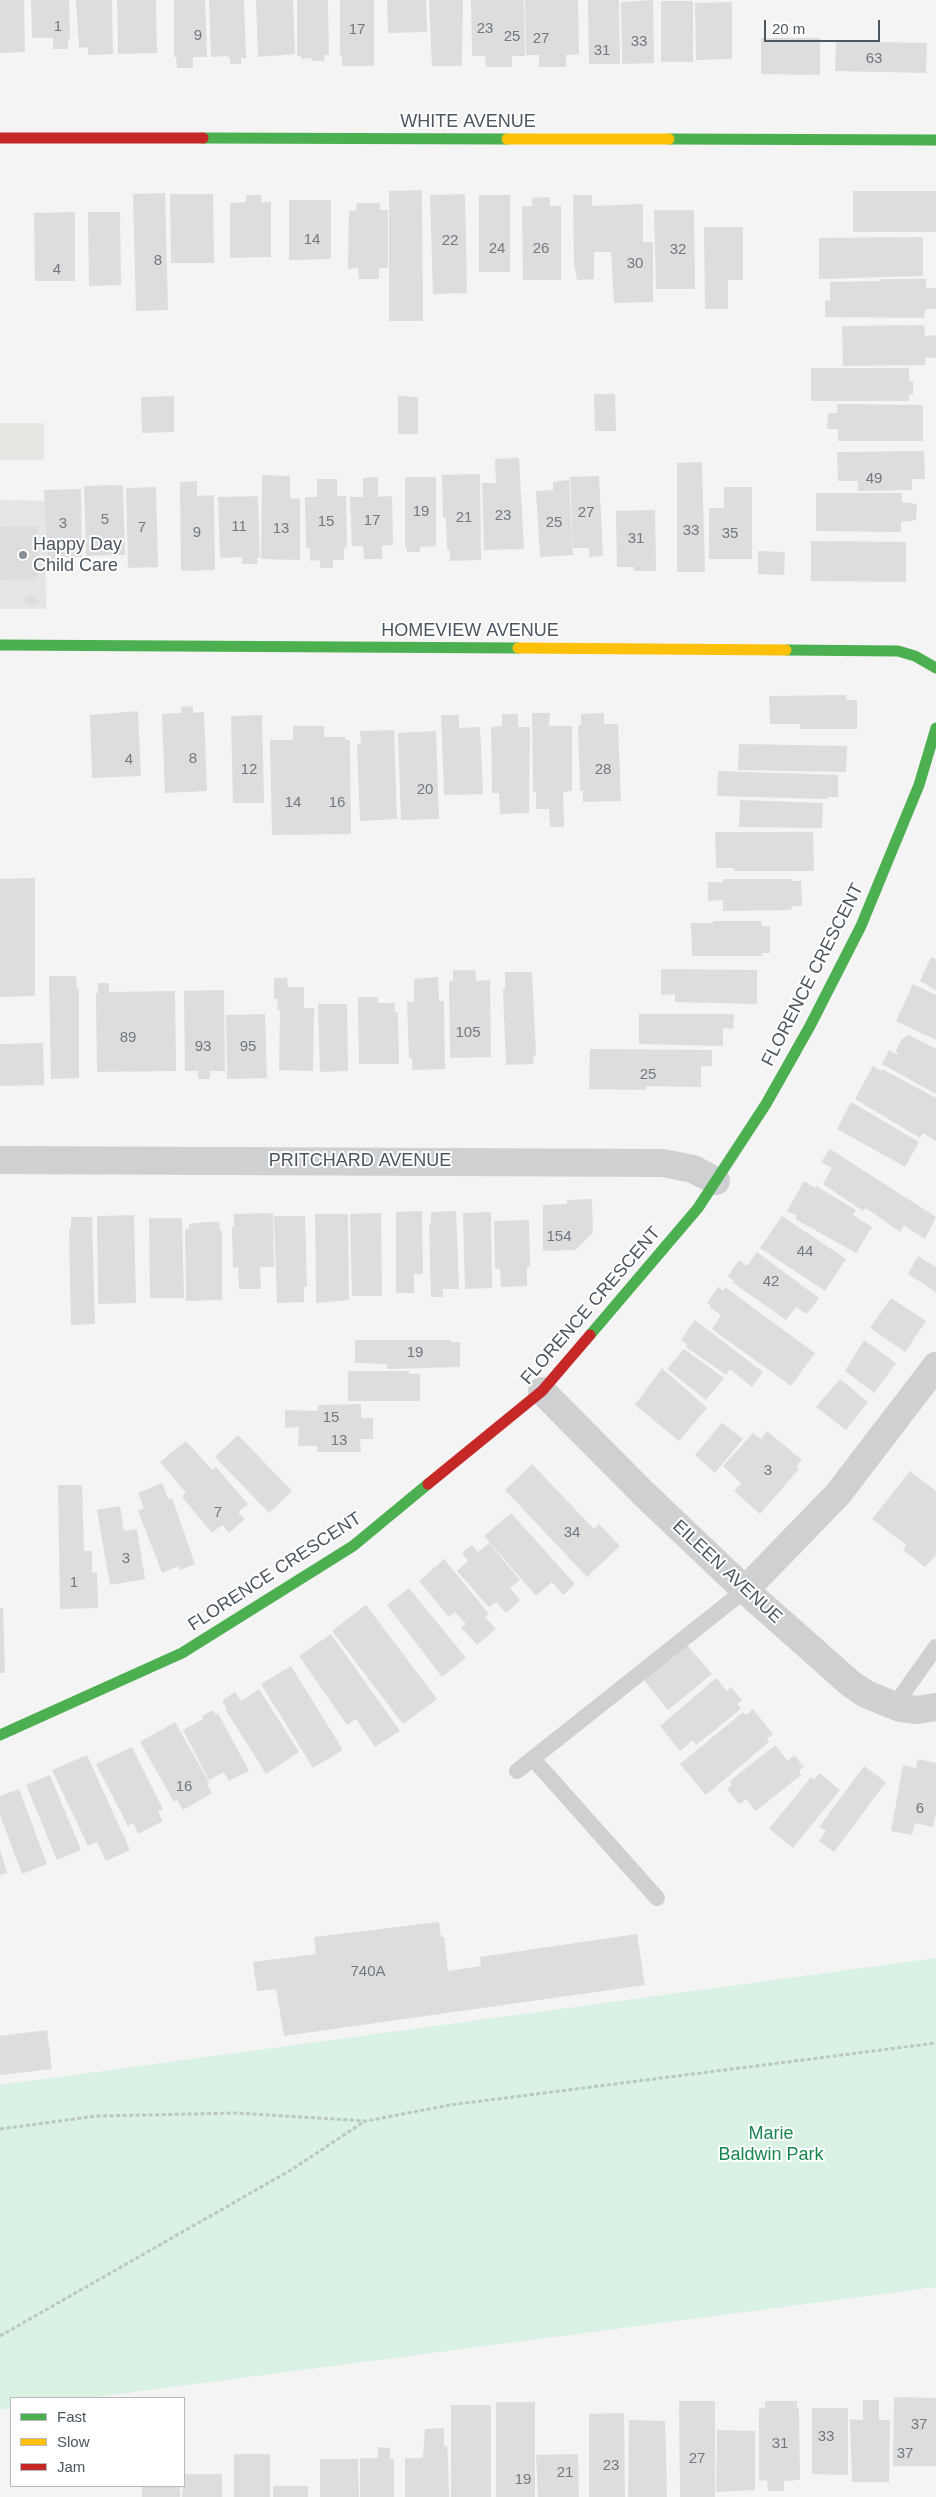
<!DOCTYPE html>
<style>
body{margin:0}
#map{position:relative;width:936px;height:2497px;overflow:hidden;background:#f4f4f4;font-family:Arial,sans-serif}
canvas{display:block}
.legend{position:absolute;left:10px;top:2397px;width:175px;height:90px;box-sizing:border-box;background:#fff;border:1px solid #b7bbc0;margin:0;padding:6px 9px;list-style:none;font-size:15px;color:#4a5661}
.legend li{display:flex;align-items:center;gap:10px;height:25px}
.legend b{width:25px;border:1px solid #b7bbc0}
.scale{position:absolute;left:764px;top:20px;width:116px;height:22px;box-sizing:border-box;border:2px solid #4a5661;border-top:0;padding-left:6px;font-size:15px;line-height:18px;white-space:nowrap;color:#4a5661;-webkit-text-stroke:4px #fff;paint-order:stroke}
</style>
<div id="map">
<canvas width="936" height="2497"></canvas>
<ul class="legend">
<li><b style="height:6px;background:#4caf50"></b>Fast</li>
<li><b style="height:6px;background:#ffc107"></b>Slow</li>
<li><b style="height:6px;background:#c62828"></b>Jam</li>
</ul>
<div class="scale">20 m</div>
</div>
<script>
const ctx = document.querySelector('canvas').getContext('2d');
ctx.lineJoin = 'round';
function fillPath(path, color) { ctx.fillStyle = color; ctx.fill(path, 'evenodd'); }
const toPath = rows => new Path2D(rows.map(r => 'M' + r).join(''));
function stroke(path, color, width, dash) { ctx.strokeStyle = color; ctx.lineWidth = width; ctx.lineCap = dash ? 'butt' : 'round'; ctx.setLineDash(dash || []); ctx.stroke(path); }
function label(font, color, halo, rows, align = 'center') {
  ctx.font = font + ' Arial,sans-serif'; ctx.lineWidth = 4; ctx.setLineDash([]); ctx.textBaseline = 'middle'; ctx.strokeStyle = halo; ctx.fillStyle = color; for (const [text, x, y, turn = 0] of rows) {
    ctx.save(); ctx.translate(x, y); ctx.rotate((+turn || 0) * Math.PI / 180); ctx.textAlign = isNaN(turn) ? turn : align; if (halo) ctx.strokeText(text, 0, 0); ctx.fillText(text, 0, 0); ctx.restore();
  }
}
const commercial = toPath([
 [0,423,44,423,44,460,0,460]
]);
const education = toPath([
 [0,500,45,501,46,609,0,609]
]);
const green = toPath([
 [936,1958,936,2287,88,2398,11,2398,11,2408,0,2410,0,2085]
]);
const building = toPath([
 [0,0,24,0,25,52,0,53],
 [31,0,69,0,70,39,68,39,68,49,53,49,53,38,32,38],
 [76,0,112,0,113,54,88,55,88,47,79,48],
 [117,0,156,0,157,53,118,54],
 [174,0,205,0,207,57,193,57,193,68,177,68,176,57,174,57],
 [209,0,244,0,246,58,241,58,241,64,230,64,230,58,227,56,211,57],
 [256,0,293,0,295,54,258,57],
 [297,0,328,0,329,55,325,55,324,61,312,61,312,58,301,59,301,56,297,56],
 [340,0,374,0,374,66,342,66,342,55,340,55],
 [387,0,426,0,427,32,388,33],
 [429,0,463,0,462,66,432,66],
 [471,0,524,0,525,56,512,56,512,67,486,67,485,56,472,56],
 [525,0,578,0,579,54,566,55,566,67,539,67,539,55,526,55],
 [588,0,619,0,620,64,589,64],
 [653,0,654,63,622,64,621,2],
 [661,1,693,1,693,62,661,62],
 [732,2,732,59,696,60,695,3],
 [761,38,820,38,820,75,761,74],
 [836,41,927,43,926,73,835,71],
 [422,190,423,321,389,321,389,191],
 [853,191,936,191,936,232,853,232],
 [165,193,168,310,136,311,133,194],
 [170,194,213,194,214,263,171,263],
 [465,194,467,293,433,294,430,195],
 [246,195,261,195,261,202,271,202,271,257,230,258,230,203,246,202],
 [479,195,510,195,510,272,479,272],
 [573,195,592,195,592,206,643,204,643,242,653,242,653,302,614,303,611,252,594,252,594,279,577,280,574,263],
 [550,197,550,206,561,206,561,280,523,280,522,206,532,206,532,198],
 [289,200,331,200,331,259,289,260],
 [357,203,380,203,380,210,388,210,388,268,379,268,379,279,359,279,358,268,348,269,349,211,356,211],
 [654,210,694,210,695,289,656,289],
 [75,212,75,281,35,281,34,213],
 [88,212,120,212,121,285,89,286],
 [704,227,743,227,743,280,728,280,728,309,705,309],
 [923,237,923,276,819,279,819,238],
 [881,279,926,279,926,288,936,288,936,309,925,309,924,318,825,317,825,300,830,301,830,282,881,281],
 [924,325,925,336,936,335,936,358,925,358,925,365,843,366,842,326],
 [811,368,909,368,909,381,913,381,913,394,909,395,909,401,811,401],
 [594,394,615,394,616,431,595,431],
 [174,396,174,432,142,433,141,397],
 [398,396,418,397,418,434,398,434],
 [837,404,923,405,923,441,838,441,838,429,827,429,828,413,837,413],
 [924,451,925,479,912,479,912,490,858,491,858,481,838,481,837,452],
 [519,458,524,549,484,550,482,483,496,483,495,459],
 [702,462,705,572,677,572,677,463],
 [480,474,481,560,450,561,450,551,447,550,446,517,443,518,442,475],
 [262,475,290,476,290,498,300,499,300,560,261,559],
 [599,476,603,556,589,557,589,548,573,548,570,477],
 [378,477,378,497,392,496,393,545,382,546,382,559,364,559,363,546,352,546,350,497,363,497,363,478],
 [405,477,436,477,436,546,420,547,420,552,407,552,407,547,405,547],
 [317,479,337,479,337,496,346,496,347,548,344,547,344,560,333,560,333,568,320,568,320,560,310,561,310,548,306,548,305,497,317,497],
 [569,480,573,555,540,557,536,491,553,490,553,482],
 [197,481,197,496,214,495,215,570,181,571,180,482],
 [123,485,125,555,86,556,84,486],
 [156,487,158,567,128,568,126,488],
 [724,487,752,487,752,559,709,559,709,508,724,508],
 [81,489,82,557,61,558,62,566,47,567,44,490],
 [816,493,902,493,902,502,917,504,916,520,901,522,901,532,816,531],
 [258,496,260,557,257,558,258,564,242,564,242,557,220,558,218,497],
 [655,510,656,571,634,571,634,567,617,567,616,511],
 [37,526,38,579,0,580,0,527],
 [811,541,906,542,906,582,811,581],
 [758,551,785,552,784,575,758,574],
 [28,596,35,596,39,601,34,605,29,605,24,600],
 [846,695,846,700,857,700,857,729,800,729,800,724,770,724,769,696],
 [193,706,193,713,204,712,207,791,165,793,162,714,181,713,181,707],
 [138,711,141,776,92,778,90,715],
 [532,713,550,713,549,726,572,726,572,791,563,792,564,827,550,827,549,809,536,809,536,792,533,793],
 [604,713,604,724,618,724,621,801,583,802,583,790,580,791,578,725,581,725,581,714],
 [502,714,518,714,518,727,530,727,529,813,500,814,499,793,492,793,491,727,502,726],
 [262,715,264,803,233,803,231,716],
 [441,715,459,715,459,728,480,727,483,794,444,795],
 [293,726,324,726,324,737,345,737,346,740,350,740,351,834,272,835,270,740,293,740],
 [394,730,397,819,360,821,357,744,361,744,360,731],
 [436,731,439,819,401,820,398,733],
 [739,744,847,746,846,772,738,770],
 [718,771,838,775,838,797,828,797,828,799,717,796],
 [740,800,823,803,822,828,739,827],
 [715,832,813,832,814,871,734,871,734,868,716,868],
 [35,878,35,996,0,997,0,879],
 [723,879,792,879,792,881,801,881,802,906,792,906,791,910,723,911,723,900,708,901,708,882,723,882],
 [713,921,761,921,762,926,770,926,770,953,762,953,762,956,692,956,691,923,713,923],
 [931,957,936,959,936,990,920,981],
 [661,969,757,970,757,1004,675,1002,675,994,661,995],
 [453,970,475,970,476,981,490,980,491,1057,450,1058,449,981,453,981],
 [505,972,532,972,536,1055,533,1056,534,1064,506,1065,503,989,505,989],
 [49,976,76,976,77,989,79,989,79,1078,51,1079],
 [438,977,439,1001,444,1001,445,1069,412,1070,412,1058,409,1058,407,1002,414,1002,414,979],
 [274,978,287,978,288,987,304,987,304,1008,314,1008,313,1071,279,1070,280,1010,277,1010,278,999,274,999],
 [98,983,109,983,109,992,175,991,176,1071,97,1072,96,993,98,993],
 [913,984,936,995,936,1040,896,1021],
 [224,990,225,1071,210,1071,210,1079,198,1079,198,1071,185,1071,184,991],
 [358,997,378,997,378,1003,395,1003,395,1012,398,1012,399,1064,359,1064],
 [318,1004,347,1004,348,1071,320,1072],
 [265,1014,267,1078,227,1079,226,1015],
 [639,1014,734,1014,733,1029,723,1028,723,1046,639,1044],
 [909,1035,936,1049,936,1094,882,1064,889,1050,898,1055,896,1051,901,1040],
 [43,1043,44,1085,0,1086,0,1044],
 [590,1049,712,1050,712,1066,701,1066,701,1087,646,1086,646,1090,589,1089],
 [873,1066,881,1071,882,1069,936,1098,936,1141,923,1133,920,1138,855,1099],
 [851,1102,919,1142,905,1167,837,1129],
 [830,1149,936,1217,925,1239,904,1226,900,1232,866,1208,863,1211,823,1184,832,1168,821,1162],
 [804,1181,815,1188,816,1186,856,1210,853,1215,872,1227,856,1253,795,1219,797,1216,787,1211],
 [592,1199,593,1233,575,1250,543,1251,543,1205,567,1204,567,1200],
 [422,1211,423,1274,414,1274,414,1293,396,1293,396,1212],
 [456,1211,459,1289,443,1289,443,1297,431,1297,429,1223,431,1223,431,1212],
 [491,1212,492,1288,465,1289,463,1213],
 [273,1213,274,1267,260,1267,261,1289,239,1289,238,1267,233,1268,232,1227,234,1227,234,1214],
 [381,1213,382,1296,352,1296,350,1214],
 [315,1214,348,1214,349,1300,316,1303],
 [134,1215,136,1303,98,1304,97,1216],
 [274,1216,305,1216,307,1287,304,1287,304,1302,277,1303],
 [782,1216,846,1259,825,1291,760,1248],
 [71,1217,92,1217,95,1324,71,1325,69,1229,71,1229],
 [149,1218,182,1218,184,1298,150,1298],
 [529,1220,530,1267,527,1267,527,1286,501,1287,500,1269,495,1269,494,1221],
 [205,1222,219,1222,220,1230,222,1230,222,1300,186,1301,185,1229,189,1229,189,1224],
 [757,1252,819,1298,807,1314,796,1307,786,1320,732,1282,734,1281,728,1276,739,1260,747,1266],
 [918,1256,936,1267,936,1292,908,1274],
 [718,1287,723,1291,725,1287,815,1353,791,1386,712,1329,721,1315,710,1308,711,1306,707,1303],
 [891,1298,926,1321,905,1352,870,1328],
 [695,1320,763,1372,752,1387,730,1369,726,1375,686,1347,687,1344,681,1340],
 [355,1340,451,1340,451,1342,460,1342,460,1367,387,1369,387,1364,355,1363],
 [864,1340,896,1363,874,1393,845,1371],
 [684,1349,724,1378,706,1400,667,1369],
 [662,1368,707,1408,679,1441,635,1405],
 [348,1371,409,1371,409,1374,420,1374,420,1401,348,1401],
 [840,1379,868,1402,846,1430,816,1407],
 [361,1404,361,1418,373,1418,373,1439,360,1439,361,1452,317,1452,317,1446,298,1446,299,1427,285,1428,285,1410,318,1411,318,1405],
 [722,1423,743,1439,715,1473,695,1455],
 [767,1431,802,1460,796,1466,799,1469,760,1514,734,1491,741,1483,723,1466,753,1433,761,1439],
 [238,1435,292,1491,269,1513,215,1457],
 [186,1441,212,1470,216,1467,248,1504,238,1512,245,1519,229,1533,222,1525,212,1533,182,1497,186,1493,160,1462],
 [532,1464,594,1529,599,1524,620,1546,587,1577,505,1490],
 [910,1471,936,1491,936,1555,925,1567,903,1550,906,1545,872,1519],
 [162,1483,168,1499,172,1498,195,1564,180,1570,178,1566,162,1573,138,1511,144,1508,138,1493],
 [58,1485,82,1485,84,1551,92,1551,92,1573,97,1572,98,1608,60,1609],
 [120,1506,124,1531,137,1529,145,1579,110,1585,97,1510],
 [511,1513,575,1584,563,1595,552,1582,536,1596,484,1536],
 [489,1543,520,1580,510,1588,520,1600,506,1613,496,1602,489,1607,457,1571,468,1561,462,1553,472,1545,478,1552],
 [444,1559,489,1614,485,1617,496,1629,477,1645,461,1627,466,1624,455,1612,449,1617,419,1581],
 [409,1588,466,1658,442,1677,387,1605],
 [366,1605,437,1699,403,1724,332,1631],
 [0,1608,3,1608,5,1673,0,1673],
 [331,1634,400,1731,375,1747,356,1719,347,1725,299,1656],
 [687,1645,712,1674,668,1710,644,1680],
 [291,1666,343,1750,313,1768,261,1684],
 [716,1678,727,1691,731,1687,742,1700,737,1704,741,1709,696,1745,693,1740,680,1751,660,1726],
 [259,1689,299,1752,266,1774,225,1709,227,1709,222,1701,235,1692,241,1701],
 [753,1709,773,1734,767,1739,769,1742,706,1795,680,1764,743,1712,746,1715],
 [213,1710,216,1715,218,1713,249,1771,229,1781,224,1772,209,1780,183,1730,203,1719,202,1716],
 [175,1722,209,1782,207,1783,212,1793,183,1810,177,1800,174,1802,140,1742],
 [775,1745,788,1761,794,1755,804,1767,799,1771,801,1775,756,1811,746,1799,739,1804,727,1789,732,1784,730,1781],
 [132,1747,163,1809,158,1812,163,1821,138,1834,133,1823,128,1826,96,1764],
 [87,1755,130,1850,106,1861,97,1842,88,1846,52,1770],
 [918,1759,936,1763,936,1812,933,1827,915,1823,912,1835,891,1831,903,1765,916,1768],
 [864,1766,886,1782,834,1852,819,1841,826,1831,819,1827],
 [819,1773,840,1790,793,1848,769,1829,811,1777,814,1780],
 [50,1775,81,1850,57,1860,26,1785],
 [19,1789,47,1864,22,1874,0,1815,0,1796],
 [0,1849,7,1873,0,1875],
 [439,1922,441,1937,444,1937,448,1971,481,1966,480,1957,637,1934,645,1985,284,2036,276,1989,257,1991,253,1962,316,1954,314,1937],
 [47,2030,52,2069,0,2075,0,2036],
 [894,2397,936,2398,936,2466,893,2466],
 [863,2400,879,2400,879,2420,890,2420,889,2482,852,2482,850,2419,863,2420],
 [679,2401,715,2401,715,2497,680,2497],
 [765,2401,797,2401,797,2408,799,2408,800,2480,784,2481,784,2491,768,2491,767,2480,759,2481,759,2409,765,2408],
 [496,2402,535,2402,535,2497,496,2497],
 [451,2405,491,2405,491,2497,451,2497],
 [812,2408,848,2408,848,2475,812,2474],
 [624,2413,625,2497,589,2497,589,2414],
 [629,2420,665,2421,667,2497,628,2497],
 [444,2428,444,2446,447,2446,448,2458,449,2497,405,2497,405,2458,423,2458,425,2429],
 [717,2430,755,2431,755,2490,716,2492],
 [378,2447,390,2448,390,2459,394,2459,394,2497,360,2497,360,2458,378,2458],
 [234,2454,270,2454,270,2497,234,2497],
 [578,2454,579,2497,538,2497,536,2455],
 [320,2459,358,2459,359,2497,320,2497],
 [184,2474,222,2474,222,2497,182,2497],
 [142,2486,180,2486,180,2497,142,2497],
 [273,2486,308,2486,308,2497,273,2497]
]);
const path = toPath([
 [0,2129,97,2116,236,2113,366,2121,450,2105,936,2043],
 [0,2336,291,2170,365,2121]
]);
const lane = toPath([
 [894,1706,936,1647],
 [534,1760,657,1898],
 [517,1771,745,1590]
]);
const street = toPath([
 [0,1160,663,1163,693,1169,716,1181],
 [542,1391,644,1494,745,1590,851,1684,866,1694,900,1708,917,1710,936,1707],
 [745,1590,838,1494,936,1366]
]);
const fast = toPath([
 [203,138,507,139],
 [669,139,936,140],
 [0,645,518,648],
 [786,650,898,651,915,656,936,668],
 [590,1335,698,1208,766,1104,810,1026,861,926,919,785,936,728],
 [0,1735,182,1653,353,1546,428,1484]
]);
const slow = toPath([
 [507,139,669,139],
 [518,648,786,650]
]);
const jam = toPath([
 [0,138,203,138],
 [428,1484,542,1391,590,1335]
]);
const markers = [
 [23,555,5,"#868d94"]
];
const numberNames = [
 ["1",58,27],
 ["23",485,29],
 ["17",357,30],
 ["9",198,36],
 ["25",512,37],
 ["27",541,39],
 ["33",639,42],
 ["31",602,51],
 ["63",874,59],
 ["14",312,240],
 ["22",450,241],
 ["24",497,249],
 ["26",541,249],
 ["32",678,250],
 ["8",158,261],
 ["30",635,264],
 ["4",57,270],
 ["49",874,479],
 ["19",421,512],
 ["27",586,513],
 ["23",503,516],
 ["21",464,518],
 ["5",105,520],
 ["17",372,521],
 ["15",326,522],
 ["25",554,523],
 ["3",63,524],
 ["11",239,527],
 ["7",142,528],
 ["13",281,529],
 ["33",691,531],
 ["9",197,533],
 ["35",730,534],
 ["31",636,539],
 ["8",193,759],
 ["4",129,760],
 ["12",249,770],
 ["28",603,770],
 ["20",425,790],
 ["14",293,803],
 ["16",337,803],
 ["105",468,1033],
 ["89",128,1038],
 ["93",203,1047],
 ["95",248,1047],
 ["25",648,1075],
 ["154",559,1237],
 ["44",805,1252],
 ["42",771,1282],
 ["19",415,1353],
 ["15",331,1418],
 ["13",339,1441],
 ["3",768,1471],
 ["7",218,1513],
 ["34",572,1533],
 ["3",126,1559],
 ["1",74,1583],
 ["16",184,1787],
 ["6",920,1809],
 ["740A",368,1972],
 ["37",919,2425],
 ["33",826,2437],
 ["31",780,2444],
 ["37",905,2454],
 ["27",697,2459],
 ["23",611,2466],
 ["21",565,2473],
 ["19",523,2480]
];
const streetNames = [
 ["WHITE AVENUE",468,122],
 ["HOMEVIEW AVENUE",470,631],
 ["FLORENCE CRESCENT",813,975,-63],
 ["PRITCHARD AVENUE",360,1161],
 ["FLORENCE CRESCENT",591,1306,-49],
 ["FLORENCE CRESCENT",275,1572,-33],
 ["EILEEN AVENUE",727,1572,43]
];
const poiNames = [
 ["Happy Day",33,545],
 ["Child Care",33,566]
];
const parkNames = [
 ["Marie",771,2134],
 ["Baldwin Park",771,2155]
];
fillPath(commercial, '#e8e7e3');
fillPath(education, '#e6e5e6');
fillPath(green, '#d9f2e3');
fillPath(building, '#ddddde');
stroke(path, '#bcc7c4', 3, [4, 2.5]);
stroke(lane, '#ced0d2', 16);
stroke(street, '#ced0d2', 28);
stroke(fast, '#4caf50', 11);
stroke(slow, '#ffc107', 11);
stroke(jam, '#c62828', 11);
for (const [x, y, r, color] of markers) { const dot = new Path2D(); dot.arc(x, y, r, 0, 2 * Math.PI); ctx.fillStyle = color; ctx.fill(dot); stroke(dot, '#fff', 2); }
label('15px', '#707881', null, numberNames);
label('18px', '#4a5661', '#fff', streetNames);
label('18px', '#4a5661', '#fff', poiNames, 'left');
label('18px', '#17864f', '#fff', parkNames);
</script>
